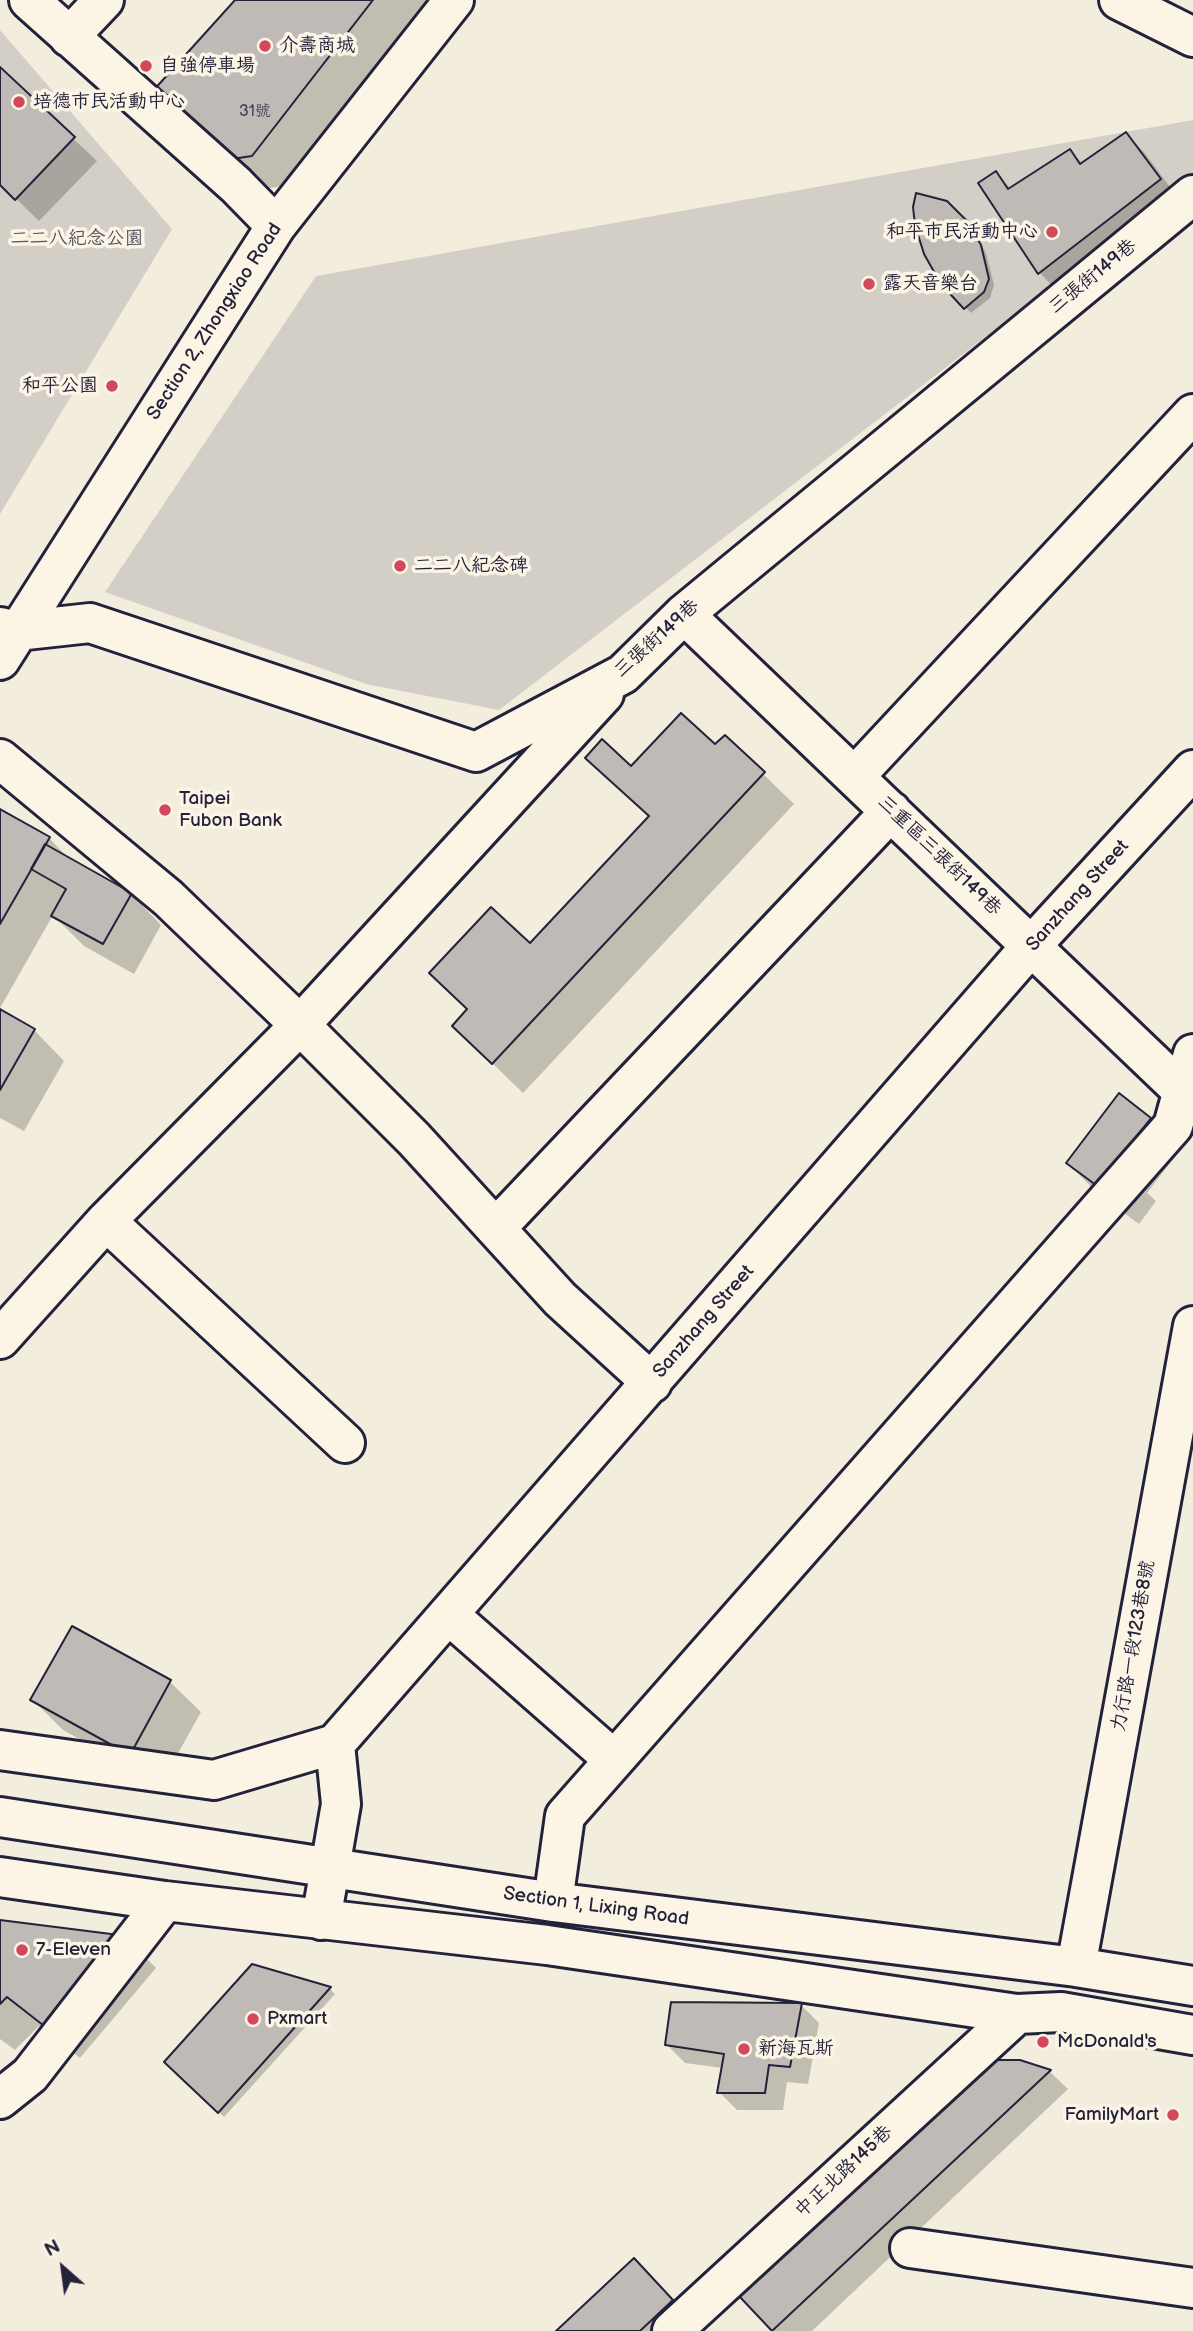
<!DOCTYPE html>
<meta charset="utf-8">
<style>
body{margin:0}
#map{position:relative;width:1193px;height:2331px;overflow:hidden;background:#f3edde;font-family:"Balsamiq Sans",sans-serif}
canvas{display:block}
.north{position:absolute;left:28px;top:2233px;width:70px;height:70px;-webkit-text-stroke:5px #fcf5e5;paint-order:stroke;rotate:332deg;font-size:19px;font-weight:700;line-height:28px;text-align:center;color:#22223b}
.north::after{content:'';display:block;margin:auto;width:24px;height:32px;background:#22223b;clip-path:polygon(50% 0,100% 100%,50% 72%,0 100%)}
</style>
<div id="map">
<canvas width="1193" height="2331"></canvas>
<div class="north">N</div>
</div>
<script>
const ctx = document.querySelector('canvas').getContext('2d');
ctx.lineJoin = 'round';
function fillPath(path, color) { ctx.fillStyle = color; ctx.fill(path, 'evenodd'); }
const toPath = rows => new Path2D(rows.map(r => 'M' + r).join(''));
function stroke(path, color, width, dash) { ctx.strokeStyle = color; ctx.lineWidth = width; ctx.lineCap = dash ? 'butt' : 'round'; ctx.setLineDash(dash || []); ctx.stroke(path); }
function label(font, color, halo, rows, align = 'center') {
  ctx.font = font + ' "Balsamiq Sans","LXGW WenKai TC",sans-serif'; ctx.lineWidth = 7; ctx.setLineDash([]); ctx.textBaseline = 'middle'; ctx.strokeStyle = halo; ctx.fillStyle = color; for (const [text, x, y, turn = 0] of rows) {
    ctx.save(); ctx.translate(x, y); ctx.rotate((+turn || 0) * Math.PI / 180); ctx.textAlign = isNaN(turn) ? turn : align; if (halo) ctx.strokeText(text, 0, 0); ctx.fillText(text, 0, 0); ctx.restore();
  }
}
const green = toPath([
 [0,30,172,229,0,514],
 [1193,120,1193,178,499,710,366,684,105,592,316,276]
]);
const shadow = toPath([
 [237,0,426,0,282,186,264,189,185,123],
 [0,70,97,161,39,221,0,183],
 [1126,134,1144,152,1178,198,1057,291,1040,273,980,183,996,173,1011,189,1070,151,1083,164],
 [946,203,973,229,986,253,994,285,990,298,971,313,943,283],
 [725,737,794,804,523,1093,485,1056,530,945,650,818,587,758,631,768,715,747],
 [0,811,49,838,71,861,131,894,161,925,134,974,84,946,53,915,0,1008],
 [0,1011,34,1030,64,1061,24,1131,0,1118],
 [1150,1119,1180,1150,1147,1193,1156,1201,1139,1224,1098,1194,1068,1163],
 [72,1628,170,1682,201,1712,161,1784,63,1730,32,1699],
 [0,1922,126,1938,156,1968,80,2058,39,2026,15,2050,0,2039],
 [253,1966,330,1989,335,1994,224,2117,166,2062],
 [801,2005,819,2023,808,2084,787,2082,783,2110,737,2110,719,2092,723,2068,685,2063,667,2045],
 [1020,2061,1050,2072,1068,2089,812,2331,775,2331,742,2296],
 [657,2283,694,2324,687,2331,559,2331]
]);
const building = toPath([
 [235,0,373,0,252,156,232,159,152,92,235,0],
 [0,67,75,137,15,200,0,185,0,67],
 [1126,132,1161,179,1038,274,978,183,996,171,1008,189,1070,149,1080,164,1126,132],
 [916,193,947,201,967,221,981,245,989,279,984,292,964,309,941,284,924,254,915,225,913,207,916,193],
 [681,713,715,744,725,735,765,772,492,1064,452,1026,467,1009,429,973,491,907,530,943,649,816,585,758,602,739,631,766,681,713],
 [0,809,50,837,0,924,0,809],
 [45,844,132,893,103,944,51,916,66,889,31,869,45,844],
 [0,1009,35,1029,0,1090,0,1009],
 [1119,1093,1151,1118,1117,1162,1108,1194,1066,1163,1119,1093],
 [72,1626,171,1680,130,1755,30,1700,72,1626],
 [0,1920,127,1936,48,2029,7,1997,0,2004,0,1920],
 [252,1964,331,1987,218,2113,164,2062,252,1964],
 [671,2002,802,2003,790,2067,769,2065,765,2093,717,2093,724,2054,665,2045,671,2002],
 [991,2060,1020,2060,1051,2070,772,2331,739,2296,991,2060],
 [634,2258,673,2300,640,2331,556,2331,634,2258]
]);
const minor = toPath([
 [29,0,236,185,276,226],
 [1119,0,1193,37],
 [69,37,104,0],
 [684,614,1193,1101],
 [0,627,17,631,90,623,476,752,623,674,684,614,1193,195],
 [0,660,276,226,454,0],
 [0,759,168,898,300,1025,414,1139,560,1299,652,1383],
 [855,776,1193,414],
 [106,1221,345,1443],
 [497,1227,891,811],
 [0,1339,106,1221,300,1025,604,694],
 [449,1615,613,1759],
 [0,1750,214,1780,335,1744],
 [0,1817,553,1902,1076,1967,1193,1986],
 [0,1877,165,1901,547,1945,1017,2014,1061,2012,1193,2035],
 [553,1902,565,1816,1173,1126,1193,1054],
 [321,1920,341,1804,335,1744,1032,945,1193,770],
 [1076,1967,1193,1326],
 [0,2099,30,2075,165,1901],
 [910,2248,1193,2288],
 [672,2331,1017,2014]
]);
const markers = [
 [265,46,7,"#d1495b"],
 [146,66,7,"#d1495b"],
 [19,102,7,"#d1495b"],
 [1052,232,7,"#d1495b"],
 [869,284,7,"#d1495b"],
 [112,386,7,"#d1495b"],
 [400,566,7,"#d1495b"],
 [165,810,7,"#d1495b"],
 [22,1950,7,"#d1495b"],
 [253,2019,7,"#d1495b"],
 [1043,2042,7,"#d1495b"],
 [744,2049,7,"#d1495b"],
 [1173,2115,7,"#d1495b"]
];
const numberNames = [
 ["31號",255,112]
];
const poiNames = [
 ["介壽商城",279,46],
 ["自強停車場",160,66],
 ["培德市民活動中心",33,102],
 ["和平市民活動中心",1038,232,"right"],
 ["露天音樂台",883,284],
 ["和平公園",98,386,"right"],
 ["二二八紀念碑",414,566],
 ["Taipei",179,799],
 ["Fubon Bank",179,821],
 ["7-Eleven",36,1950],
 ["Pxmart",267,2019],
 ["McDonald's",1057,2042],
 ["新海瓦斯",758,2049],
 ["FamilyMart",1159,2115,"right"]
];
const parkNames = [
 ["二二八紀念公園",77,239]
];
const streetNames = [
 ["三張街149巷",1093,277,-39],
 ["Section 2, Zhongxiao Road",215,322,-57],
 ["三張街149巷",657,639,-42],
 ["三重區三張街149巷",939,856,44],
 ["Sanzhang Street",1078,896,-48],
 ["Sanzhang Street",704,1322,-49],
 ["力行路一段123巷8號",1134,1646,-80],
 ["Section 1, Lixing Road",596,1907,8],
 ["中正北路145巷",844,2172,-43]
];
fillPath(green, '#d4cfc6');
fillPath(shadow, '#0003');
fillPath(building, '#bfbab6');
stroke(building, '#22223b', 2);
stroke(minor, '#22223b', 44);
stroke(minor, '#fcf5e5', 38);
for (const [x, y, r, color] of markers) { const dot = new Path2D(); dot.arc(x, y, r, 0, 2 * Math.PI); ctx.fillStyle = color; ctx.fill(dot); stroke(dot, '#fcf5e5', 2.5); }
label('16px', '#49485a', null, numberNames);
label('19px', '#22223b', '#fcf5e5', poiNames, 'left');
label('19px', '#575665', '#fcf5e5', parkNames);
label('19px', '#22223b', '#fcf5e5', streetNames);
</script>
